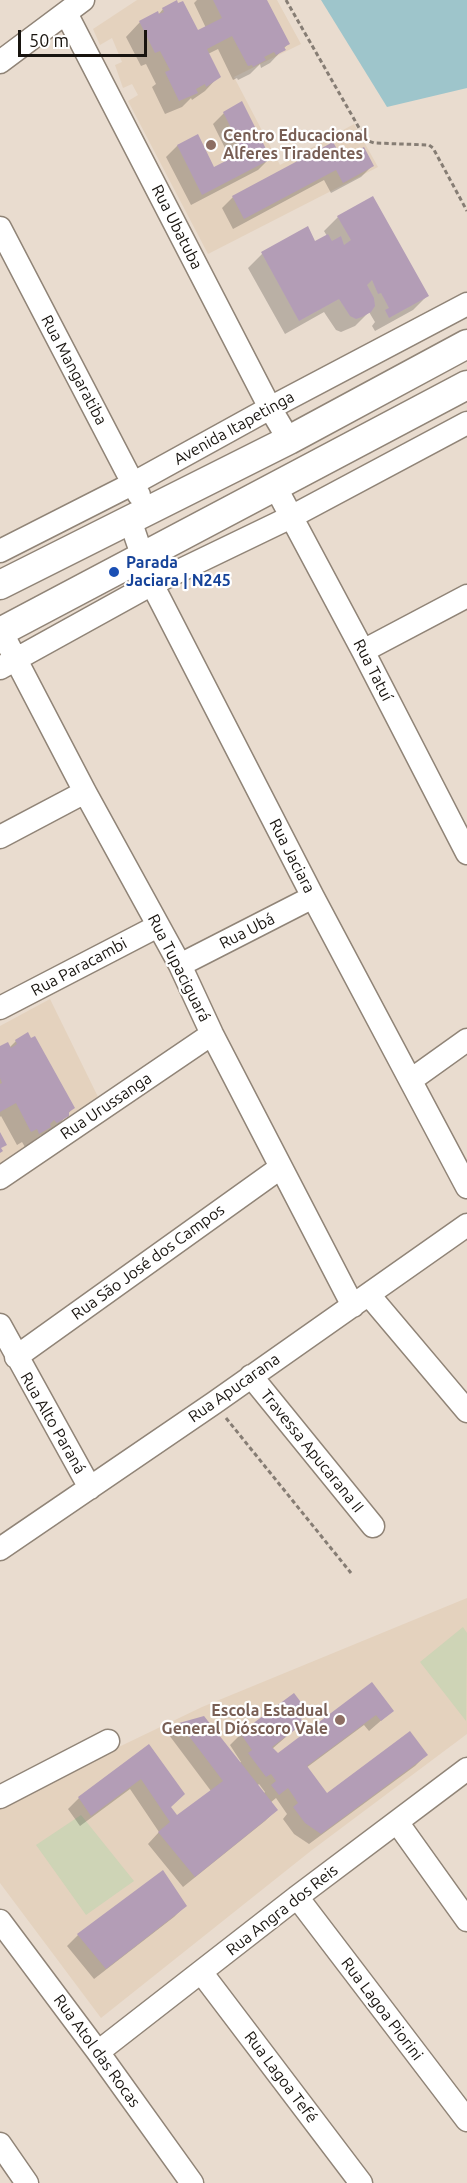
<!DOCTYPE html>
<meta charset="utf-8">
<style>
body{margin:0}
#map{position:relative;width:467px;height:2183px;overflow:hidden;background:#e9dccf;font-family:Ubuntu,sans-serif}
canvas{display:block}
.scale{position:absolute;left:18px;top:30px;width:129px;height:27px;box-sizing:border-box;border:3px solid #18140f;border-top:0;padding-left:8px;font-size:18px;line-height:21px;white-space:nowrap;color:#18140f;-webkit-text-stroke:4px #fff;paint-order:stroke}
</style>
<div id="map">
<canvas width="467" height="2183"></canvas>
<div class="scale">50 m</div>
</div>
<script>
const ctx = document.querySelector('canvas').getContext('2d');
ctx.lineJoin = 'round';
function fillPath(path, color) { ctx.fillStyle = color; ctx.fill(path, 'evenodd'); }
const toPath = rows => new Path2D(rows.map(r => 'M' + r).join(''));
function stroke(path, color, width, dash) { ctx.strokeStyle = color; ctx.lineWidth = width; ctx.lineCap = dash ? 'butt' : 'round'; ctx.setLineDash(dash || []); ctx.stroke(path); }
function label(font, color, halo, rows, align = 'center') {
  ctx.font = font + ' Ubuntu,sans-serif'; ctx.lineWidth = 4.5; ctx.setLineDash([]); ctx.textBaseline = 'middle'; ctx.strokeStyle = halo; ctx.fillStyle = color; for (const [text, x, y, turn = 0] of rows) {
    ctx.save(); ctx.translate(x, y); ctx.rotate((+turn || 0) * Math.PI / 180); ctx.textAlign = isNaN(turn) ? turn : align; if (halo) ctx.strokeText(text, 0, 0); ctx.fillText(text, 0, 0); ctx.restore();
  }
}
const built = toPath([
 [137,0,277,0,301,44,234,77,280,165,354,124,378,167,208,254,128,101,138,95,132,84,123,88,115,65,122,62,112,38,100,45,93,29],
 [50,999,101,1103,0,1169,0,1026],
 [467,1598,467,1734,312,1850,101,2018,0,1883,0,1804,202,1707]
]);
const green = toPath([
 [463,1627,467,1633,466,1721,420,1662],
 [81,1815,134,1881,86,1915,36,1845]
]);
const water = toPath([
 [321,0,467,0,467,88,387,107]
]);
const shadow = toPath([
 [197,0,265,0,288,44,270,63,261,68,260,64,250,74,238,80,237,78,233,80,218,49,208,54,219,76,205,91,192,100,191,98,182,107,165,114,152,87,156,84,146,64,141,66,126,37,140,22,158,15,163,9,197,32,206,28,194,3],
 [224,113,269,159,258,170,191,205,166,157,177,146,197,136,213,169,231,160,213,124],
 [332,144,341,160,372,166,361,177,331,193,324,180,233,229,222,208,233,197],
 [338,217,427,296,413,310,375,331,372,326,375,322,369,312,355,326,341,332,336,330,324,312,285,334,248,268,262,254,315,243,327,236,324,231],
 [16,1041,73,1108,54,1130,43,1136,41,1135,25,1147,22,1142,17,1145,1,1116,0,1117,0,1048,9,1048],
 [372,1684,392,1711,369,1731,364,1725,306,1768,327,1795,426,1755,415,1766,309,1844,294,1834,283,1819,287,1814,276,1798,270,1803,276,1810,265,1821,183,1887,148,1844,159,1832,130,1789,80,1826,68,1809,79,1798,149,1746,170,1807,176,1818,211,1791,169,1735,180,1725,204,1718,239,1763,241,1762,230,1745,241,1734,293,1695,302,1723,272,1749,277,1756],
 [259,1784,265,1792,263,1794,257,1786],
 [185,1906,174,1917,94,1979,67,1946,78,1935]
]);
const building = toPath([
 [177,0,178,3,183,1,198,30,222,18,213,0,267,0,290,44,284,47,286,50,276,55,274,52,264,57,266,60,253,67,252,65,248,66,232,36,207,49,221,77,206,87,205,84,196,89,198,93,179,101,165,72,170,70,160,51,155,53,139,21,158,11,159,14,164,12,162,8],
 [242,101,271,159,202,195,177,145,198,134,214,167,243,152,223,112],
 [333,142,342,158,364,147,374,166,343,183,336,170,244,219,232,196],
 [373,196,429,296,389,318,385,310,389,308,381,293,378,294,372,280,367,285,374,298,375,306,371,312,362,317,356,319,350,316,339,299,299,321,261,252,308,226,315,241,328,234,332,241,341,236,344,245,351,240,337,216],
 [28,1032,31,1038,35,1036,75,1108,69,1112,69,1116,57,1123,54,1120,50,1124,51,1127,39,1134,37,1129,31,1132,16,1103,0,1112,0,1084,2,1083,0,1078,0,1046,8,1042,11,1048,17,1044,15,1040],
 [0,1132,7,1145,1,1148,3,1151,0,1153],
 [372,1682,394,1711,381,1721,376,1715,307,1766,327,1793,410,1731,428,1755,321,1834,305,1823,293,1807,298,1803,288,1788,279,1795,271,1785,276,1781,271,1774,266,1777,248,1753,252,1750,240,1733,294,1693,309,1713,301,1719,304,1723,272,1747,278,1753],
 [204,1716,278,1810,195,1877,158,1832,170,1822,141,1779,91,1816,78,1797,149,1744,185,1794,171,1807,177,1815,223,1781,179,1723],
 [163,1870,187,1906,106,1969,77,1934]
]);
const path = toPath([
 [286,0,366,140,374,143,429,145,433,148,467,211],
 [226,1418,351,1573]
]);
const minor = toPath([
 [66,13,270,408,289,440],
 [0,62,83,0],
 [0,228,139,495],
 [276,488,363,651,467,853],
 [130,520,152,584,313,897,467,1187],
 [0,551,134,483,270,408,467,304],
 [1,631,85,792,180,965,212,1034,353,1306],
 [363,651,467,596],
 [0,668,152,584,291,517,467,423],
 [0,837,85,792],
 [180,965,313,897],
 [0,1008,158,926],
 [411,1080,467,1040],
 [0,1178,212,1034],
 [369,1295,467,1411],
 [0,1325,90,1488],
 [16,1357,280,1168],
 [251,1376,373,1526],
 [0,1549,214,1403,467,1225],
 [0,1797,108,1741],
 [397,1822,467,1920],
 [297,1897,467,2120],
 [0,1921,98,2052,192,2183],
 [201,1972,361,2183],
 [98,2052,297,1897,467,1769],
 [0,2144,27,2183]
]);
const major = toPath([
 [0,585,289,440,467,344],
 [0,632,467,385]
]);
const markers = [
 [211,145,6,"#8d6e63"],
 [114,572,6,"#1a4fb4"],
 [340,1720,6,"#8d6e63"]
];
const educationNames = [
 ["Centro Educacional",223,136],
 ["Alferes Tiradentes",223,154],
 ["Escola Estadual",328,1711,"right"],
 ["General Dióscoro Vale",328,1729,"right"]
];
const streetNames = [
 ["Rua Ubatuba",177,227,63],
 ["Rua Mangaratiba",74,370,62],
 ["Avenida Itapetinga",234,428,-29],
 ["Rua Tatuí",373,670,63],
 ["Rua Jaciara",292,856,63],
 ["Rua Ubá",247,931,-27],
 ["Rua Paracambi",79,967,-28],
 ["Rua Tupaciguará",179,968,63],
 ["Rua Urussanga",106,1106,-34],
 ["Rua São José dos Campos",148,1262,-36],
 ["Rua Apucarana",234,1388,-35],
 ["Rua Alto Paraná",53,1423,60],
 ["Travessa Apucarana II",312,1451,51],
 ["Rua Angra dos Reis",282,1910,-38],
 ["Rua Lagoa Piorini",382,2009,53],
 ["Rua Atol das Rocas",97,2051,54],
 ["Rua Lagoa Tefé",281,2077,53]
];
const transitNames = [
 ["Parada",126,563],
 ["Jaciara | N245",126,581]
];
fillPath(built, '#e4d2be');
fillPath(green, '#ced4b6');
fillPath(water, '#9ec5cb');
fillPath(shadow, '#0003');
fillPath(building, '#b39db6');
stroke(minor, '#908477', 25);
stroke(major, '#908477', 31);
stroke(path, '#867d74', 3, [4.5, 3]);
stroke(minor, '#fff', 22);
stroke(major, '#fff', 28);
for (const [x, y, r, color] of markers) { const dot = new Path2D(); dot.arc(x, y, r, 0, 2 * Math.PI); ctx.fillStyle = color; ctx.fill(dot); stroke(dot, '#fff', 2); }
label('bold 16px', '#785e54', '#fff', educationNames, 'left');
label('16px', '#18140f', '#fff', streetNames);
label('bold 16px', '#164399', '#fff', transitNames, 'left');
</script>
